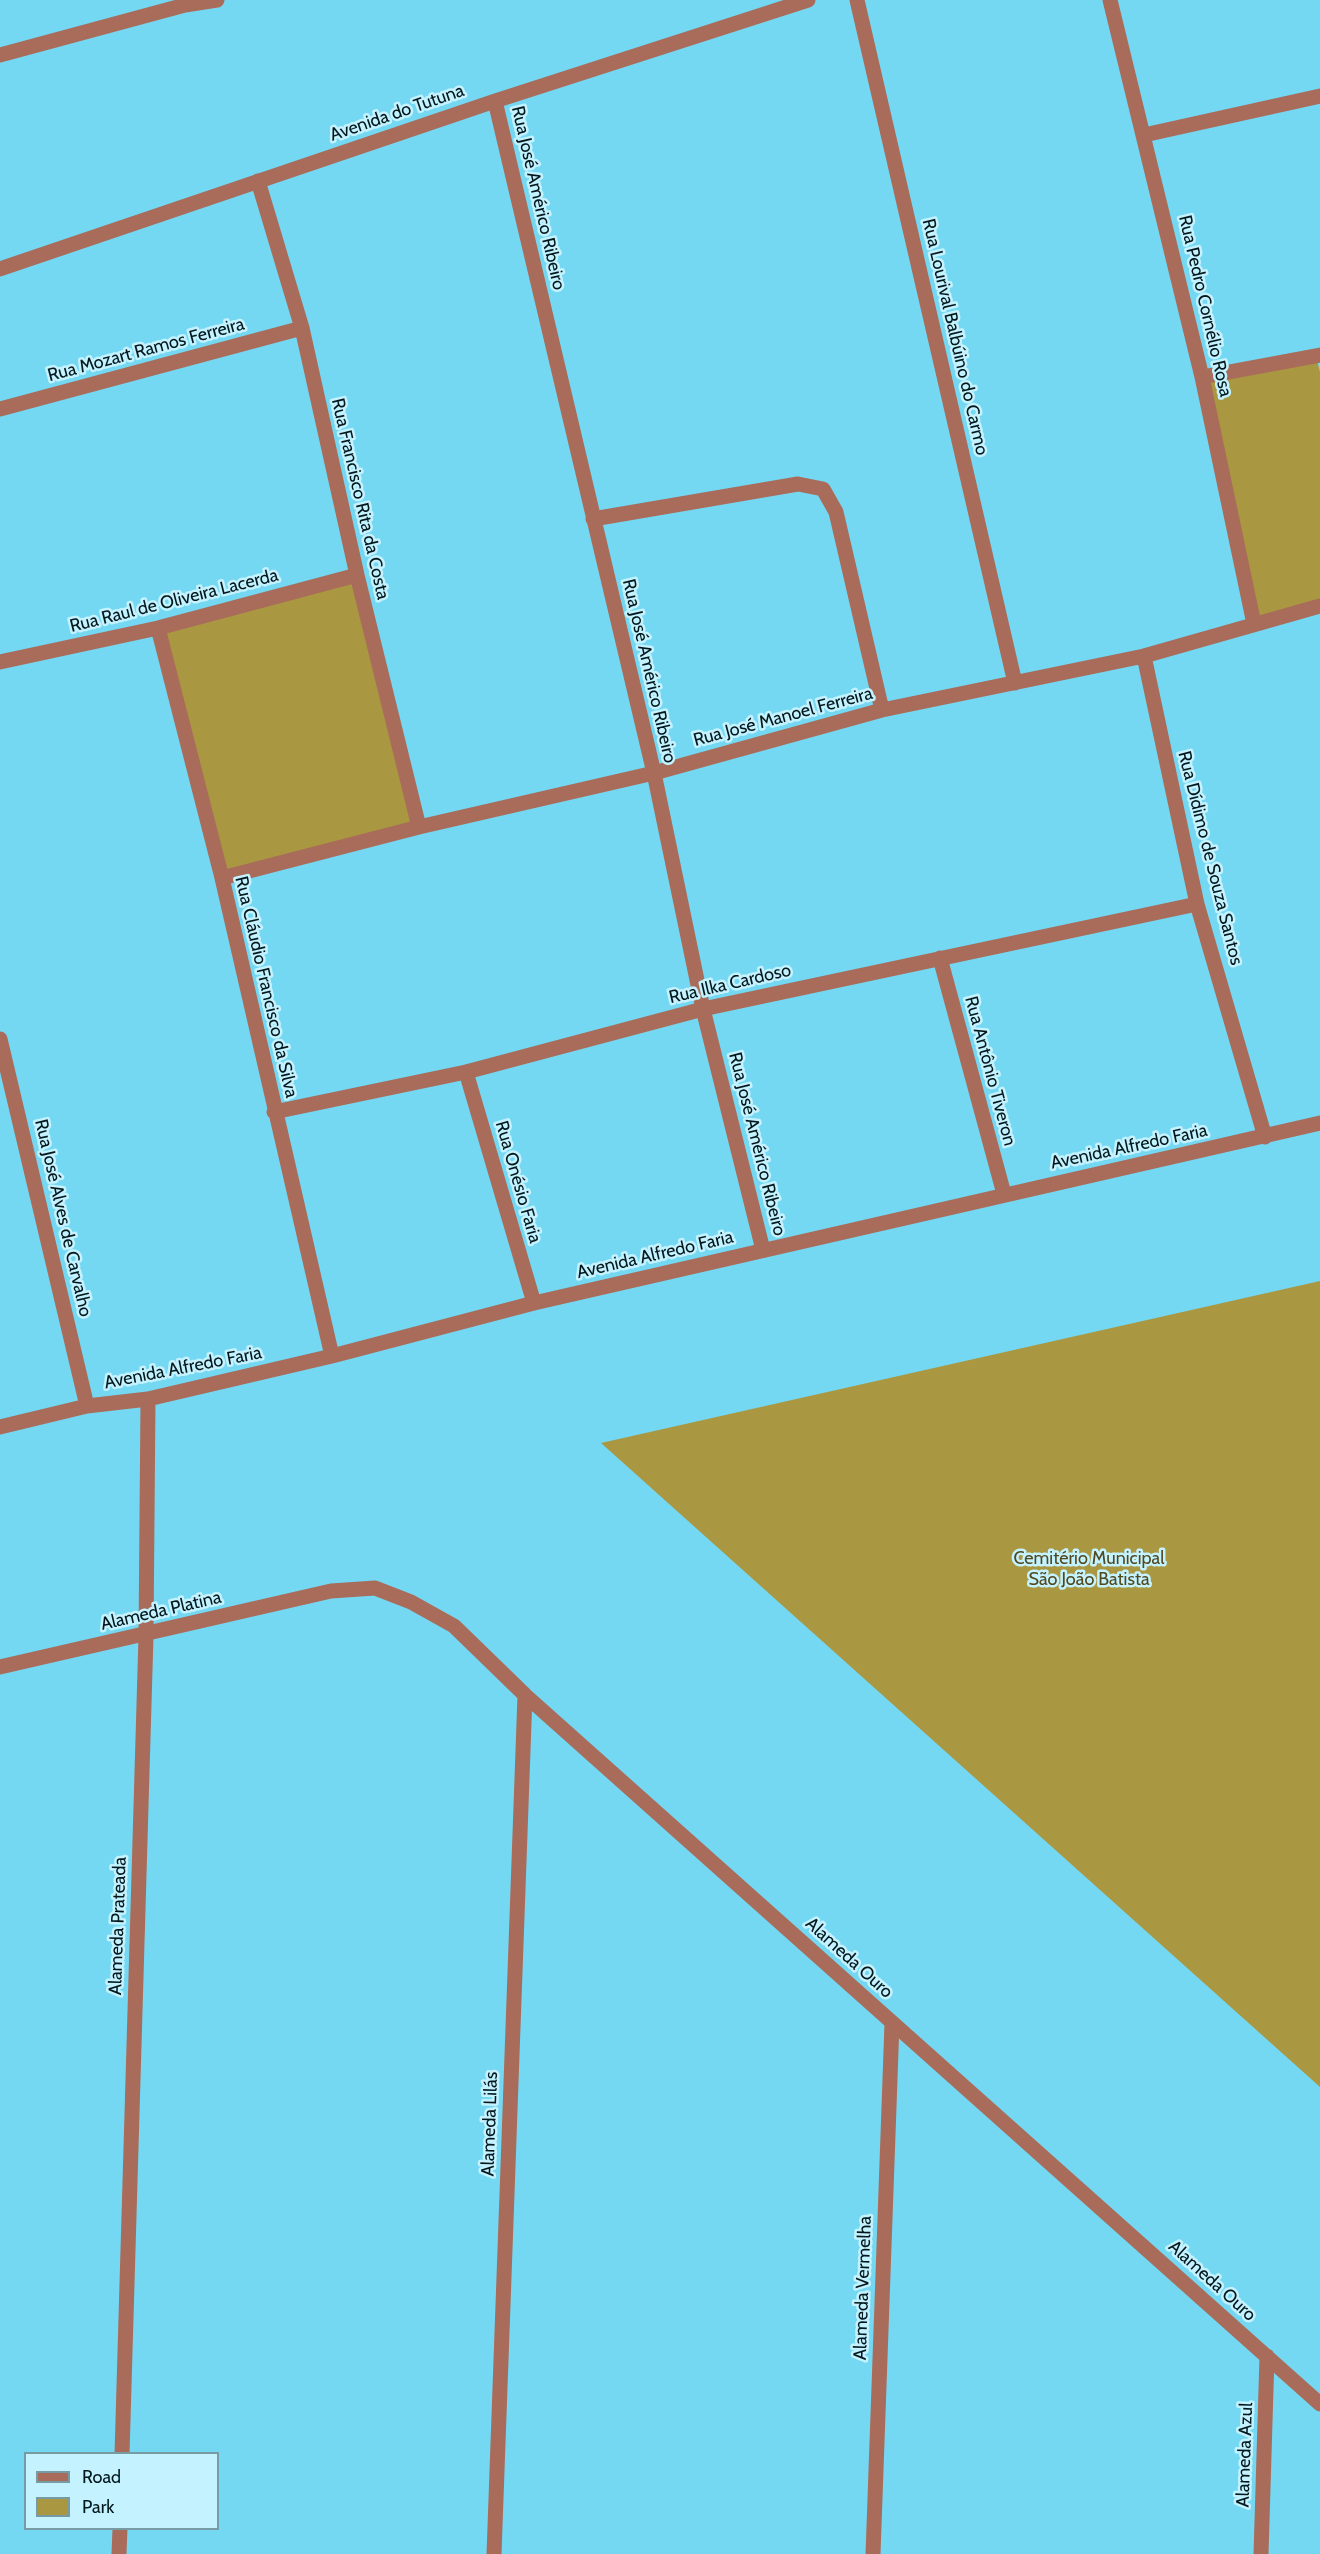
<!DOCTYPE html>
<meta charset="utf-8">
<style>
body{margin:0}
#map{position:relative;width:1320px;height:2554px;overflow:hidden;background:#75d8f3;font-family:Cabin,sans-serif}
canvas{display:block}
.legend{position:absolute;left:24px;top:2452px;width:195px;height:78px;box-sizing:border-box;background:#c4f2ff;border:2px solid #779ba5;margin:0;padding:8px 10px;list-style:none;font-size:18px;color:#03181d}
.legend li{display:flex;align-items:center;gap:12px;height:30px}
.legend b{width:30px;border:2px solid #779ba5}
</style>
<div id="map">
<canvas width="1320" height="2554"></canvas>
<ul class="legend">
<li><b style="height:8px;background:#a96c5a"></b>Road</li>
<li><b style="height:16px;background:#aa9741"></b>Park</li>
</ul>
</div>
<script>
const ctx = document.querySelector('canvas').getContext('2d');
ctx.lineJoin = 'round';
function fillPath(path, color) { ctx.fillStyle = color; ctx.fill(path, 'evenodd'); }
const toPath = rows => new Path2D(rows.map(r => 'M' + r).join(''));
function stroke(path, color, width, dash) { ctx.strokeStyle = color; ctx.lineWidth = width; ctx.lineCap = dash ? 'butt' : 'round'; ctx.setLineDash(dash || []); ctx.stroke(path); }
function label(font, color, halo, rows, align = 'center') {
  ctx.font = font + ' Cabin,sans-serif'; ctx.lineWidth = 5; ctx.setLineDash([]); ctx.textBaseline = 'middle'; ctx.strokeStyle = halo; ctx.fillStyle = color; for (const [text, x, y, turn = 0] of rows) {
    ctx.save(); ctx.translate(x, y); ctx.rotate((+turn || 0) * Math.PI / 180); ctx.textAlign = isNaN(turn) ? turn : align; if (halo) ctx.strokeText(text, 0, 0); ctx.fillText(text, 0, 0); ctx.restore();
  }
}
const green = toPath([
 [1316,356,1320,372,1320,606,1254,624,1202,377],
 [357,575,419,827,222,878,158,628],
 [1320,1281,1320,2087,601,1443]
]);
const lane = toPath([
 [0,55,185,5,217,0]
]);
const street = toPath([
 [857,0,1015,683],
 [1110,0,1202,377,1254,624],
 [495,101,654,773,703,1009,763,1250],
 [1144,135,1320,96],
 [258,181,302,328,357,575,419,827],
 [0,269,495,101,808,0],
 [1202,377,1320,355],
 [0,409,302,328],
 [593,519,798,484,823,489,836,512,882,710],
 [158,628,222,878,332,1356],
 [1144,656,1197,904,1265,1137],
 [0,662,158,628,357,575],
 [222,878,419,827,654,773,882,710,1144,656,1320,606],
 [940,958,1004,1194],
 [0,1039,87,1406],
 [466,1072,534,1303],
 [274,1112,466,1072,703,1009,1197,904],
 [0,1427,87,1406,148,1399,332,1356,534,1303,1320,1123],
 [0,1667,331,1591,375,1588,411,1602,454,1626,525,1695,1320,2404],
 [122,2454,146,1636,148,1399],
 [119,2554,120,2528],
 [494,2554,525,1695],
 [873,2554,892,2023],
 [1261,2554,1267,2356]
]);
const streetNames = [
 ["Avenida do Tutuna",397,113,-19],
 ["Rua José Américo Ribeiro",538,198,77],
 ["Rua Pedro Cornélio Rosa",1205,306,77],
 ["Rua Lourival Balbúino do Carmo",955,337,77],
 ["Rua Mozart Ramos Ferreira",146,350,-15],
 ["Rua Francisco Rita da Costa",360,499,77],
 ["Rua Raul de Oliveira Lacerda",174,601,-14],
 ["Rua José Américo Ribeiro",649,671,77],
 ["Rua José Manoel Ferreira",783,717,-15],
 ["Rua Dídimo de Souza Santos",1210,858,76],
 ["Rua Ilka Cardoso",730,984,-13],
 ["Rua Cláudio Francisco da Silva",266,987,77],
 ["Rua Antônio Tiveron",990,1071,75],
 ["Rua José Américo Ribeiro",757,1144,76],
 ["Avenida Alfredo Faria",1129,1147,-12],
 ["Rua Onésio Faria",518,1182,74],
 ["Rua José Alves de Carvalho",63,1218,77],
 ["Avenida Alfredo Faria",655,1255,-13],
 ["Avenida Alfredo Faria",183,1368,-11],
 ["Alameda Platina",161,1611,-13],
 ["Alameda Prateada",118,1926,-88],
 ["Alameda Ouro",849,1958,42],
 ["Alameda Lilás",490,2124,-88],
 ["Alameda Ouro",1212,2281,42],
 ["Alameda Vermelha",863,2288,-88],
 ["Alameda Azul",1245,2455,-88]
];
const parkNames = [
 ["Cemitério Municipal",1089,1559],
 ["São João Batista",1089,1580]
];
fillPath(green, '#aa9741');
stroke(lane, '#a96c5a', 15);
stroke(street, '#a96c5a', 15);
label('18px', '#03181d', '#c4f2ff', streetNames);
label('18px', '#51481e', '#c4f2ff', parkNames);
</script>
